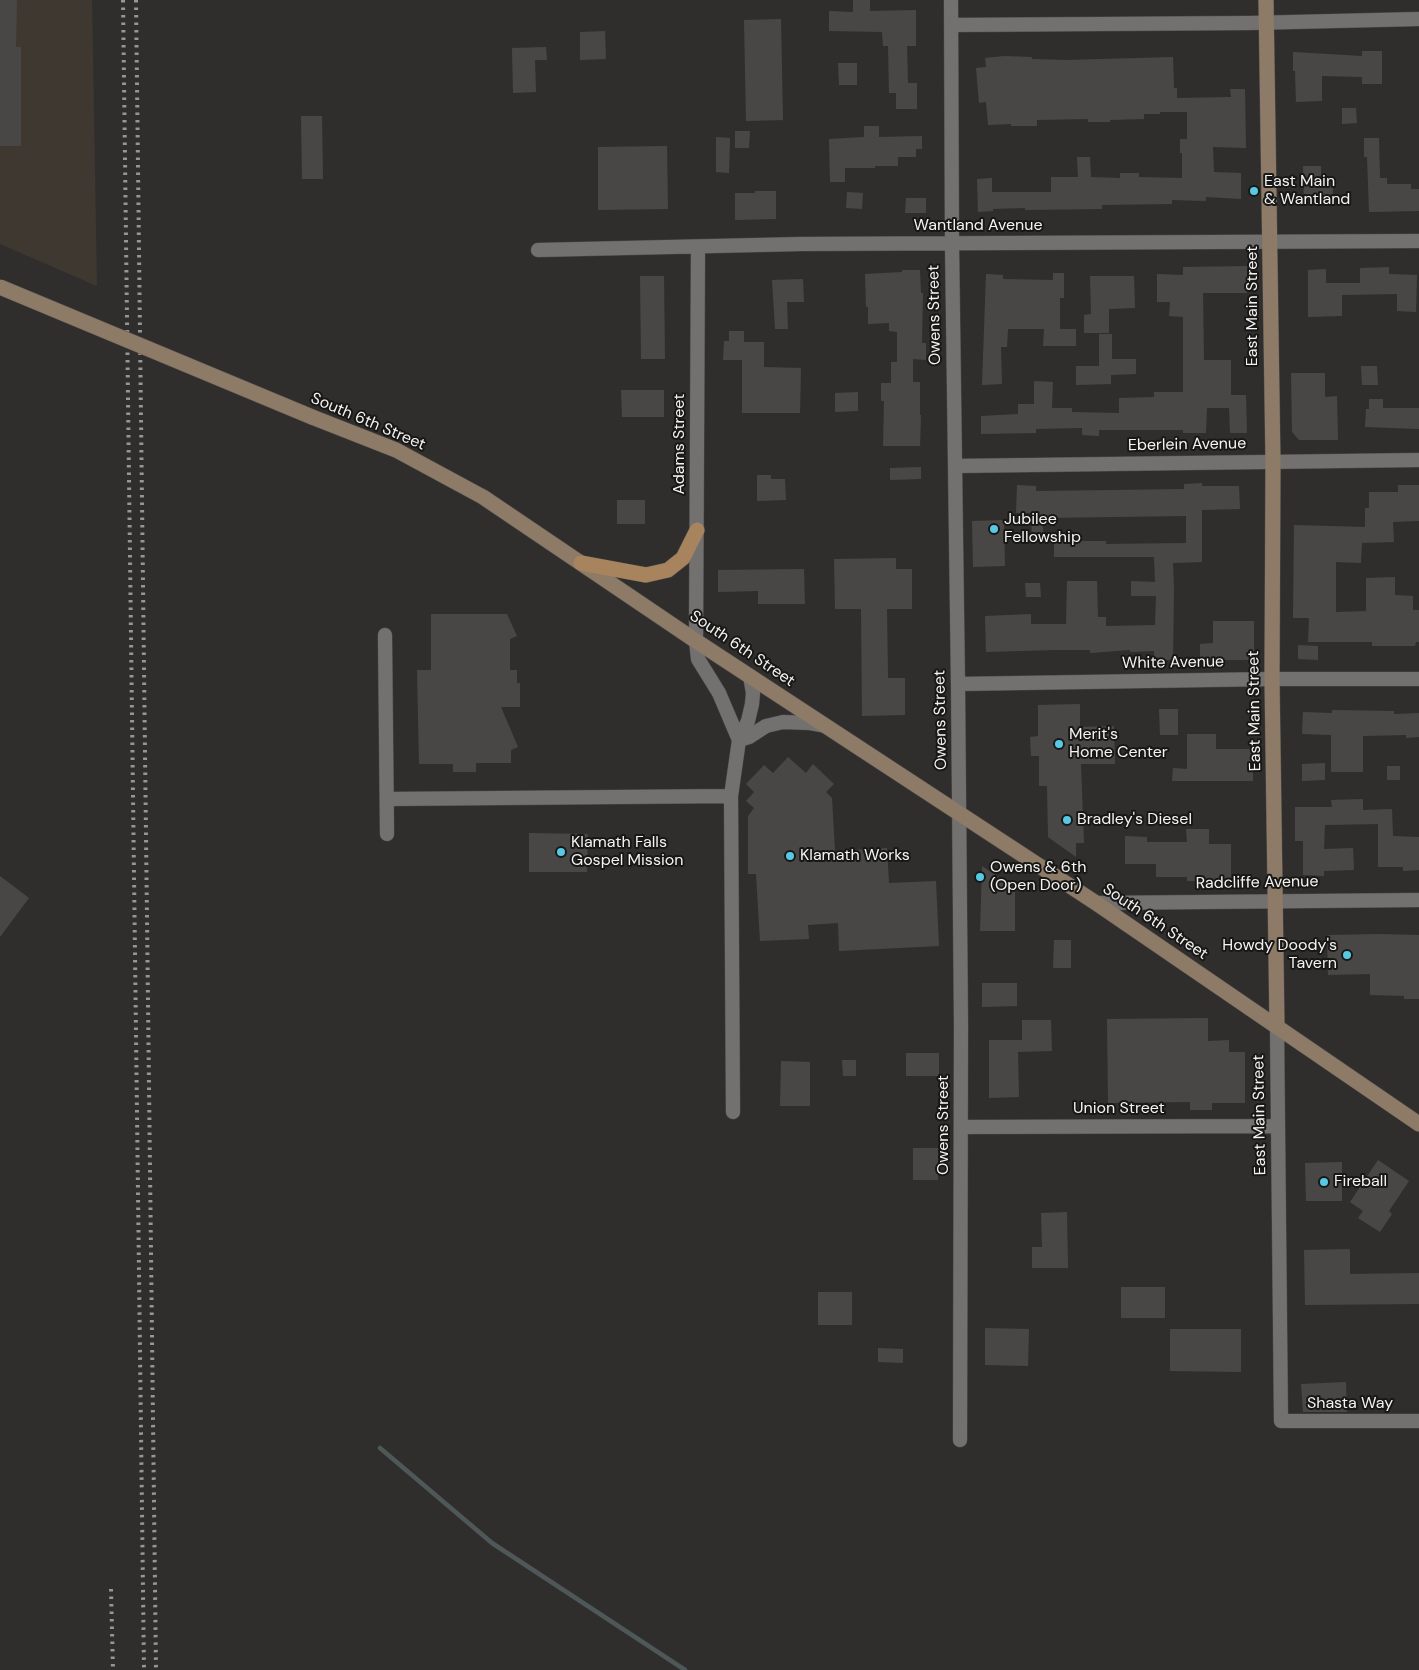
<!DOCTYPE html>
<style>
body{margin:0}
canvas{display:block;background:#302e2c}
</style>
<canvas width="1419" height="1670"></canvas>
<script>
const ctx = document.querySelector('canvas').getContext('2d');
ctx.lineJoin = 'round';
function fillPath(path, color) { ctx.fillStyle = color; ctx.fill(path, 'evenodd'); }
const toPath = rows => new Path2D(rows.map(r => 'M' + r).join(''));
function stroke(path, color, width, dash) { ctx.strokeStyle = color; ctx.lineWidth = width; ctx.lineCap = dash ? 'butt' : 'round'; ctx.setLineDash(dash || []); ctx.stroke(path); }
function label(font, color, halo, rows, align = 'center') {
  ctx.font = font + ' "DM Sans",sans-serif'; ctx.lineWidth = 4; ctx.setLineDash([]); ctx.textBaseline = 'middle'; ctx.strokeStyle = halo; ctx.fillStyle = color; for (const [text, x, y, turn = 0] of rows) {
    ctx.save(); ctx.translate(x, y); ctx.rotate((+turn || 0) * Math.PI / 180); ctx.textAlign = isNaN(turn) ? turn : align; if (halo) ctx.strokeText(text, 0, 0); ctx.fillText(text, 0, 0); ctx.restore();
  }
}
const built = toPath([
 [0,0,92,0,97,286,0,244]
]);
const stream = toPath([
 [380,1448,492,1543,685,1670]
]);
const building = toPath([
 [0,0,17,0,16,47,21,47,21,146,0,146],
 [853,0,870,0,870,11,916,10,916,46,907,46,908,83,917,83,917,109,896,109,896,93,889,93,888,46,883,46,882,32,829,31,829,11,853,12],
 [781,19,783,120,746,121,744,20],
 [605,31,606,59,580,60,580,32],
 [546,47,547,60,535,60,536,92,513,93,512,48],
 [1362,51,1382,51,1382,84,1362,84,1362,77,1322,76,1322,101,1296,102,1295,71,1293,71,1293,52,1362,56],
 [1004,56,1032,57,1032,59,1067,60,1173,57,1174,88,1177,88,1177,98,1231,97,1230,89,1245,89,1246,148,1213,147,1214,172,1241,173,1241,199,1206,197,1206,201,1172,200,1172,204,1102,205,1102,209,1025,210,1025,208,993,209,993,211,978,212,977,179,992,178,992,192,1051,192,1051,177,1078,177,1077,157,1090,157,1091,177,1120,178,1120,173,1139,173,1139,177,1182,178,1182,153,1180,153,1180,139,1187,139,1187,112,1160,112,1160,114,1144,114,1144,119,1110,120,1110,122,1088,122,1088,119,1037,120,1037,126,1011,126,1011,124,988,125,986,102,979,103,976,68,986,67,985,58],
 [838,63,857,63,857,85,839,85],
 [1342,108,1356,108,1357,123,1342,124],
 [301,116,322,116,323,179,302,179],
 [864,126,879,126,879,137,922,136,922,149,916,149,916,157,898,157,898,166,875,166,875,168,845,168,845,182,830,182,829,139,864,137],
 [735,131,750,131,749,148,735,148],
 [716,137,730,138,729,173,716,172],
 [1364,138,1379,138,1380,178,1387,178,1387,184,1411,184,1411,189,1419,189,1419,211,1369,212,1367,157,1364,157],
 [667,146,668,209,598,210,598,147],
 [1303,166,1321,166,1321,183,1333,182,1333,203,1304,203],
 [755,191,776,191,776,219,735,220,735,193,755,193],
 [847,192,863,193,862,209,846,208],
 [906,198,926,198,926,213,905,213],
 [1247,266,1247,293,1203,293,1204,360,1231,360,1231,395,1246,395,1247,433,1230,433,1229,408,1207,408,1206,433,1183,433,1183,430,1099,430,1099,436,1082,435,1082,428,1036,429,1036,433,981,434,981,416,1018,414,1018,404,1034,404,1034,381,1053,382,1052,408,1072,408,1072,412,1119,413,1119,398,1154,397,1154,392,1183,392,1183,317,1169,316,1170,302,1157,302,1157,274,1183,275,1183,267],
 [1389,267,1389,274,1417,275,1416,312,1397,311,1397,294,1342,295,1342,316,1308,317,1308,270,1326,269,1326,283,1360,283,1360,268],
 [902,270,920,270,921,293,923,293,922,343,926,343,926,360,913,359,913,382,920,382,920,415,921,415,920,446,883,446,884,401,881,401,881,383,891,383,891,362,897,362,897,332,889,331,889,323,868,324,868,307,866,307,865,274,902,272],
 [1053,273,1064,273,1064,298,1060,298,1060,329,1076,329,1076,346,1043,346,1044,329,1008,329,1007,347,1001,347,1002,384,982,385,986,274,1003,275,1003,279,1053,280],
 [640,276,664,276,665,359,641,359],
 [1090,276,1134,276,1135,308,1109,309,1109,333,1084,333,1084,315,1091,314],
 [803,279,804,302,787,302,788,329,775,329,772,280],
 [729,331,744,331,744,342,764,342,764,367,801,368,800,413,742,413,742,360,723,360,724,341,729,341],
 [1099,334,1112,334,1112,359,1136,359,1136,374,1111,375,1111,384,1076,385,1076,366,1099,366],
 [1361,366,1377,366,1378,385,1362,385],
 [1291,373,1325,373,1325,397,1337,396,1338,440,1299,440,1292,432],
 [621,390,664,390,664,417,622,417],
 [858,392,858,411,835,412,835,393],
 [1369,399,1383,399,1383,408,1419,408,1419,429,1365,427,1366,409,1369,409],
 [921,467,921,479,890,480,890,468],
 [757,475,771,475,771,479,785,479,786,500,757,501],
 [1202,483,1202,486,1239,486,1240,509,1202,510,1202,562,1173,563,1174,588,1173,660,1154,660,1154,651,1130,652,1130,650,1090,653,1090,650,1055,650,986,652,985,616,1031,614,1031,624,1066,624,1067,581,1097,581,1098,617,1106,617,1106,626,1155,625,1156,596,1131,596,1131,581,1155,582,1154,557,1054,557,1054,541,1106,541,1106,544,1186,543,1186,516,1042,518,1044,540,1032,541,1031,513,1016,513,1017,485,1036,486,1036,491,1114,490,1184,489,1184,484],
 [1398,485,1419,485,1419,521,1393,522,1394,542,1362,543,1361,563,1336,562,1336,612,1366,611,1366,578,1395,577,1395,595,1413,596,1413,610,1419,610,1419,642,1416,642,1415,646,1372,646,1372,642,1308,642,1309,618,1293,618,1294,525,1365,527,1365,508,1369,508,1369,492,1398,492],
 [617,500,645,500,645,524,617,524],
 [1004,520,1005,566,973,567,972,521],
 [896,558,896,569,912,569,912,609,887,609,888,678,905,678,905,715,862,716,861,609,835,609,834,559],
 [804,569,805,604,758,604,758,591,718,592,718,570],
 [1025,583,1040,583,1041,597,1026,597],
 [431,614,507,614,517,636,510,639,510,670,517,670,517,683,520,683,520,707,501,707,518,747,511,750,511,763,476,763,476,772,453,772,453,764,419,764,417,670,431,670],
 [1213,621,1254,621,1254,660,1200,660,1200,644,1213,643],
 [1298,645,1318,646,1318,660,1298,659],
 [1080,704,1080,727,1114,726,1115,764,1081,764,1084,843,1076,843,1076,857,1048,837,1047,786,1039,786,1039,756,1031,756,1030,737,1038,736,1038,705],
 [1159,709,1178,709,1178,735,1160,735],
 [1332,710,1394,711,1394,714,1419,713,1419,737,1406,738,1406,735,1363,736,1363,772,1331,772,1331,735,1302,734,1303,712,1332,713],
 [1187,734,1216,734,1216,749,1253,749,1253,781,1172,781,1173,768,1187,769],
 [788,757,806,773,813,764,834,784,826,792,832,798,835,851,887,848,889,883,936,881,939,946,839,951,838,923,808,925,809,939,760,941,756,874,748,874,748,816,754,808,746,801,754,792,746,784,764,765,773,773],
 [1325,763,1325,780,1302,781,1302,764],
 [1387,766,1400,766,1400,780,1387,780],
 [1363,799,1363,810,1392,809,1393,836,1419,837,1419,870,1403,871,1403,867,1378,867,1378,824,1325,825,1324,849,1353,848,1354,870,1324,871,1324,876,1303,875,1303,841,1295,841,1295,807,1332,807,1331,800],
 [1186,829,1209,829,1209,844,1231,844,1231,881,1187,881,1187,877,1156,877,1156,864,1125,864,1125,836,1147,837,1147,842,1187,842],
 [529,833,588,834,587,872,529,872],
 [982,866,1015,888,1015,931,980,931],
 [0,876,29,898,0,937],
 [1378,934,1419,935,1419,999,1404,999,1404,996,1370,995,1370,974,1328,975,1327,935],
 [1054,940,1071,940,1071,968,1053,968],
 [982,983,1017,983,1017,1006,982,1007],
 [1208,1018,1208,1041,1229,1040,1229,1052,1245,1052,1245,1103,1212,1103,1212,1110,1190,1110,1190,1102,1108,1103,1107,1019],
 [1022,1020,1051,1020,1052,1051,1018,1052,1019,1097,989,1098,989,1040,1022,1040],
 [906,1053,939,1053,939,1076,906,1076],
 [842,1060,856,1060,856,1076,843,1076],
 [781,1061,810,1062,810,1106,780,1106],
 [913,1148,938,1148,938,1180,913,1180],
 [1378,1160,1409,1181,1389,1211,1392,1214,1380,1232,1358,1218,1363,1211,1350,1202],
 [1342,1162,1342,1201,1306,1201,1305,1163],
 [1067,1212,1068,1268,1032,1268,1032,1247,1042,1247,1041,1213],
 [1350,1249,1350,1274,1419,1273,1419,1304,1305,1305,1304,1250],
 [1121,1287,1165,1287,1165,1318,1121,1318],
 [818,1292,852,1292,852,1325,818,1325],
 [985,1328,1029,1329,1028,1366,985,1365],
 [1170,1329,1241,1329,1241,1372,1170,1371],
 [878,1348,903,1349,903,1363,878,1362],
 [1346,1382,1347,1412,1303,1412,1301,1384]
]);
const street = toPath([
 [951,0,952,243,958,684,961,1025,960,1440],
 [951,25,1250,23,1419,19],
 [698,247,696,641,698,659,719,693,739,740,731,796,733,1112],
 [538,250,801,244,1419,241],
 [955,466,1419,460],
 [385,635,387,834],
 [958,684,1272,679,1419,679],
 [739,740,749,737,766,726,783,722,810,723,826,726],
 [739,740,748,721,752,704,753,693,750,676],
 [387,799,731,796],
 [1096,903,1419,900],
 [1277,1026,1281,1421,1419,1421],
 [961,1127,1277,1126]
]);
const secondary = toPath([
 [1266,0,1273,462,1272,679,1277,1026],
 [312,417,396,450,483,497,696,641,1096,903,1419,1124]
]);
const primary = toPath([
 [581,563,646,575,668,570,683,558,697,530]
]);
const rail = toPath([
 [123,0,144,1670],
 [136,0,156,1670],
 [111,1589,113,1670]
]);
const secondaryBridge = toPath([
 [0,287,312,417]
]);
const markers = [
 [1254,191,5,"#58c9e3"],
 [994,529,5,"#58c9e3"],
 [1059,744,5,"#58c9e3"],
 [1067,820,5,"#58c9e3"],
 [561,852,5,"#58c9e3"],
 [790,856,5,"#58c9e3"],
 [980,877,5,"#58c9e3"],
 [1347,955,5,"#58c9e3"],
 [1324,1182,5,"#58c9e3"]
];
const poiNames = [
 ["East Main",1264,182],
 ["& Wantland",1264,200],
 ["Jubilee",1004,520],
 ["Fellowship",1004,538],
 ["Merit's",1069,735],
 ["Home Center",1069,753],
 ["Bradley's Diesel",1077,820],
 ["Klamath Falls",571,843],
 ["Gospel Mission",571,861],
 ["Klamath Works",800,856],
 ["Owens & 6th",990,868],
 ["(Open Door)",990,886],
 ["Howdy Doody's",1337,946,"right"],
 ["Tavern",1337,964,"right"],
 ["Fireball",1334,1182]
];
const streetNames = [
 ["Wantland Avenue",978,226],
 ["East Main Street",1253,306,-90],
 ["Owens Street",935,315,-91],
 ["South 6th Street",368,422,23],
 ["Adams Street",680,444,-90],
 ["Eberlein Avenue",1187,445,-1],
 ["South 6th Street",742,649,34],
 ["White Avenue",1173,663,-1],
 ["East Main Street",1255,711,-91],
 ["Owens Street",941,720,-91],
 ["Radcliffe Avenue",1257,883,-1],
 ["South 6th Street",1155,922,34],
 ["Union Street",1119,1109],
 ["East Main Street",1260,1115,-91],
 ["Owens Street",944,1125,-90],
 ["Shasta Way",1350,1404]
];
fillPath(built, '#3e3831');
stroke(stream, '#4f5859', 4.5);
fillPath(building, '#494745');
stroke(street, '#4d4b4a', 15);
stroke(secondary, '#4d4b4a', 16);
stroke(primary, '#4d4b4a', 16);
stroke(street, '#73716f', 14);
stroke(secondary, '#8d7b67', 15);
stroke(primary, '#a7845e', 15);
stroke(rail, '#979694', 4, [2.5, 5]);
stroke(secondaryBridge, '#4d4b4a', 16, []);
stroke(secondaryBridge, '#8d7b67', 15);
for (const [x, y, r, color] of markers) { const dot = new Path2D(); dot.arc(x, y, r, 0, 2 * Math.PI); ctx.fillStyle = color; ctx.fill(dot); stroke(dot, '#171716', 2); }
label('16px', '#f4f3f1', '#171716', poiNames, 'left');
label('16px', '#f4f3f1', '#171716', streetNames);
</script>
